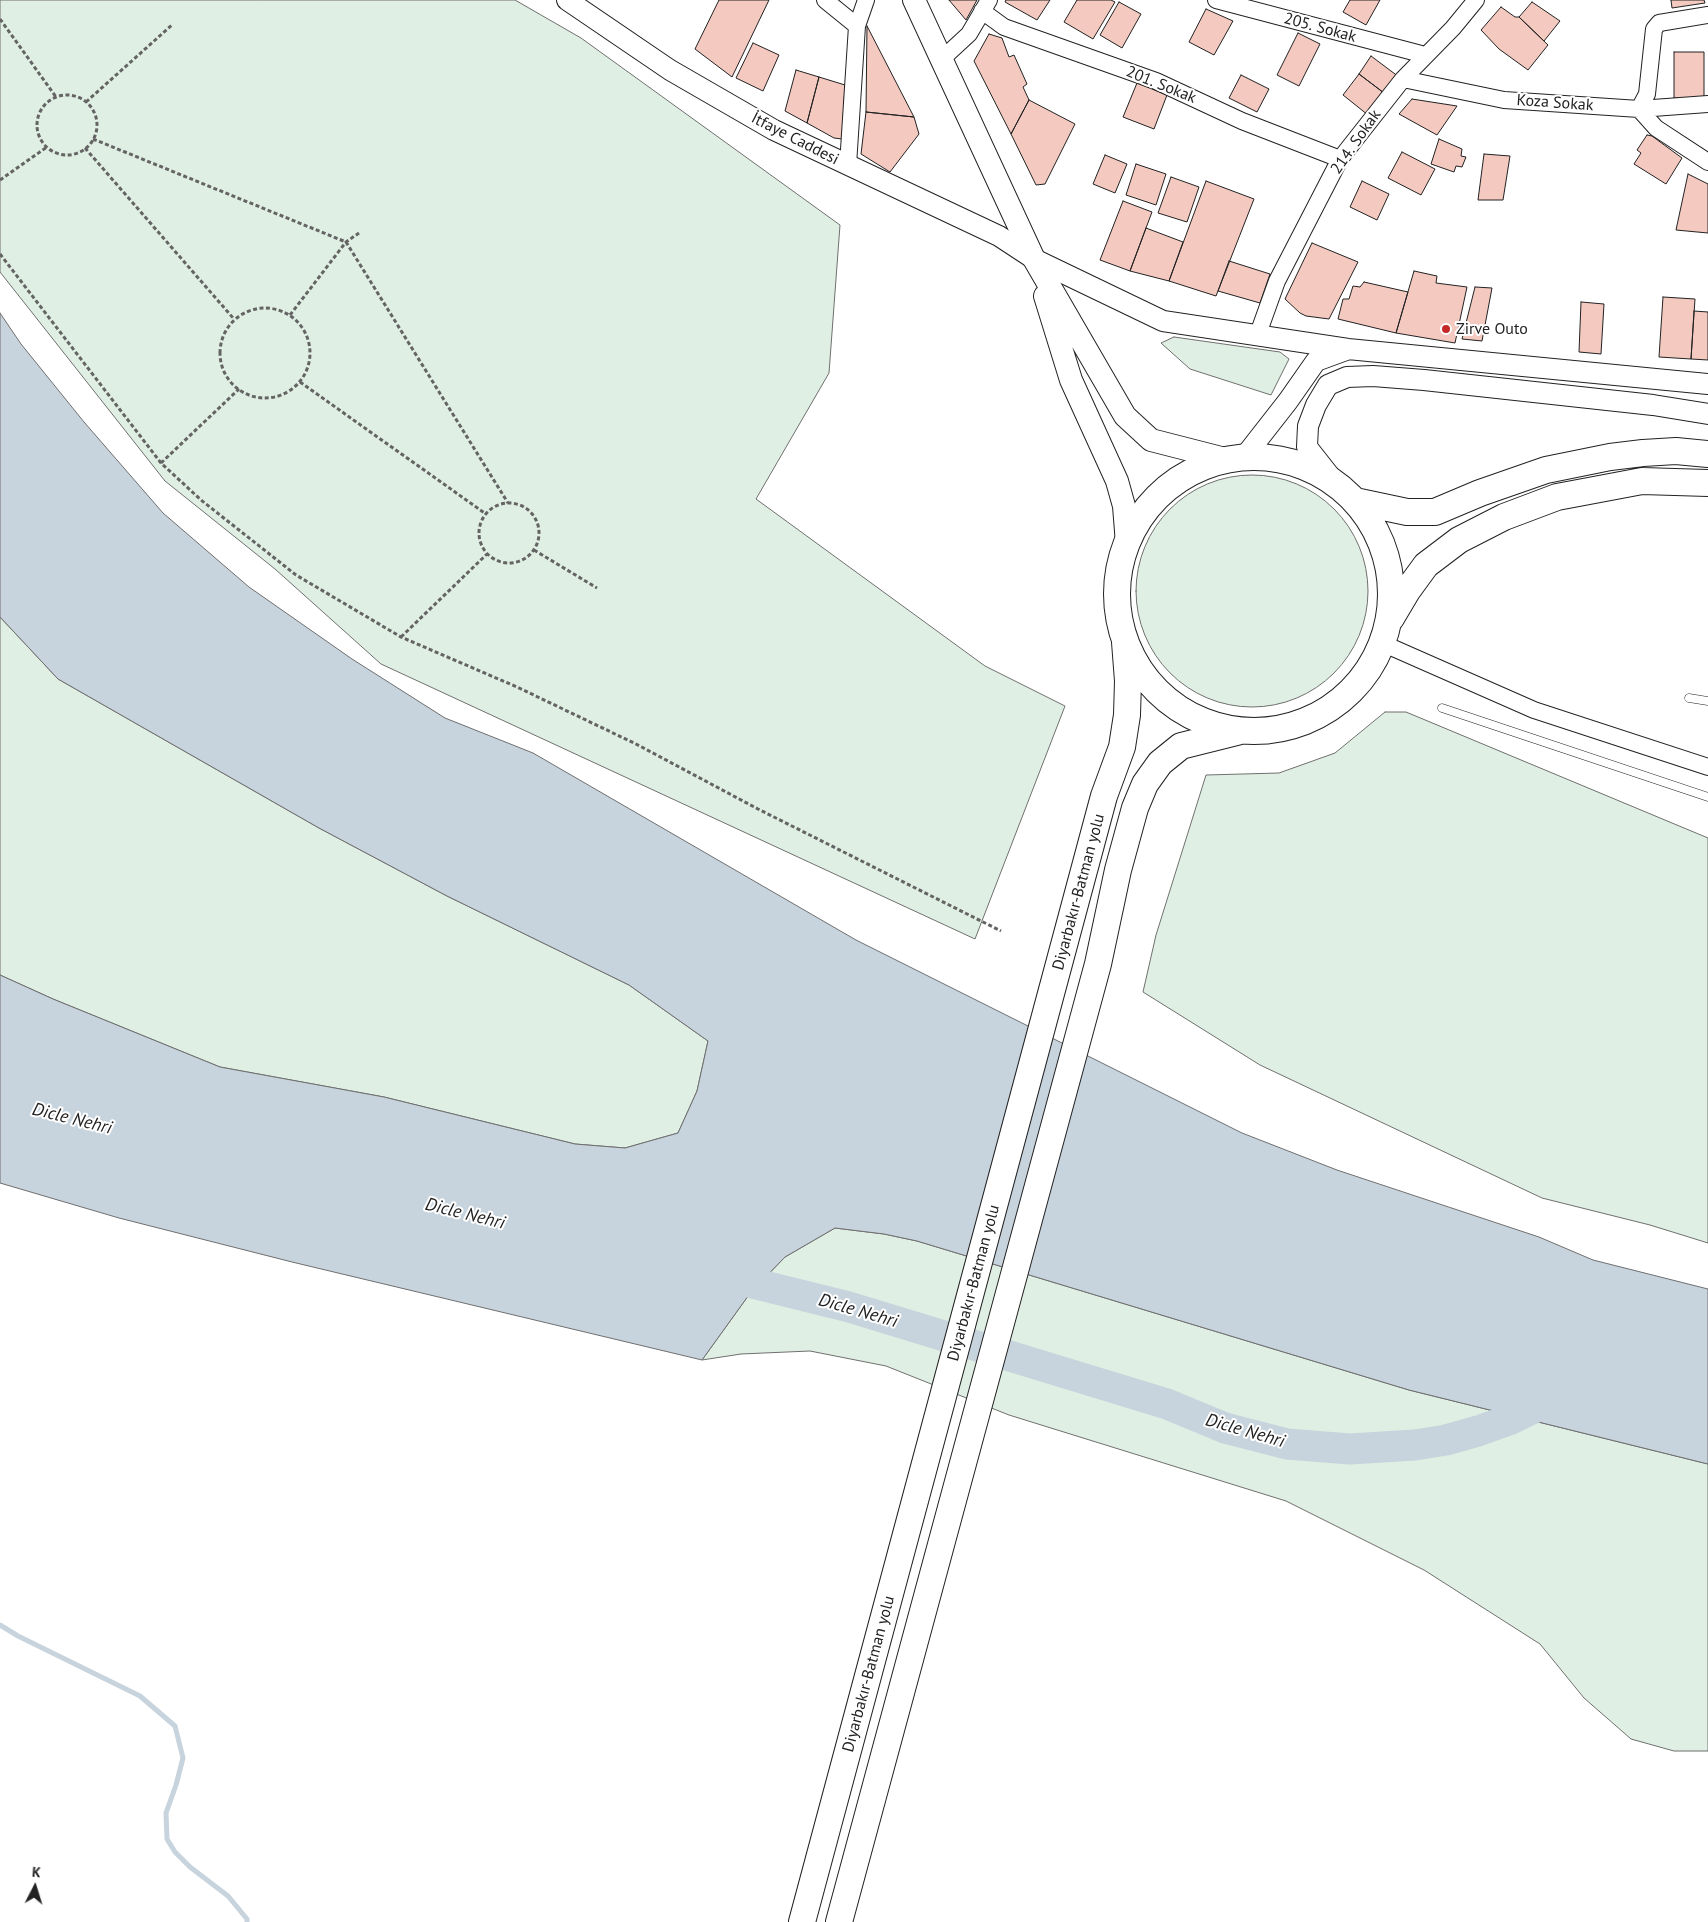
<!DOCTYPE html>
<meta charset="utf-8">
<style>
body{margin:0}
#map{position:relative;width:1708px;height:1922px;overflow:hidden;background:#fff;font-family:"PT Sans",sans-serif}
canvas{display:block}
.north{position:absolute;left:10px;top:1862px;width:50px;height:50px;-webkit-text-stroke:4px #fff;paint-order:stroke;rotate:5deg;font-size:14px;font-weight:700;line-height:20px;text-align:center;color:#222}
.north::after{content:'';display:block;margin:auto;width:18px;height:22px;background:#222;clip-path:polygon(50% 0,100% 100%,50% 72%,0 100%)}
</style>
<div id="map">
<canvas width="1708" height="1922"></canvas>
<div class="north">K</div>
</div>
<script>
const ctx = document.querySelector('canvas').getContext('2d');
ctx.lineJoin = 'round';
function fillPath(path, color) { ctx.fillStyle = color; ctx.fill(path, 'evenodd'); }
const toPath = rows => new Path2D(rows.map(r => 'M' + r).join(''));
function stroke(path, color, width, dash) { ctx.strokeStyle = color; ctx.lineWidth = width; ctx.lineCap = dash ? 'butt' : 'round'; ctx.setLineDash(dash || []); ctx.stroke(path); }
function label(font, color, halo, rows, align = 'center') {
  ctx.font = font + ' "PT Sans",sans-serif'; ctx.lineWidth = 4; ctx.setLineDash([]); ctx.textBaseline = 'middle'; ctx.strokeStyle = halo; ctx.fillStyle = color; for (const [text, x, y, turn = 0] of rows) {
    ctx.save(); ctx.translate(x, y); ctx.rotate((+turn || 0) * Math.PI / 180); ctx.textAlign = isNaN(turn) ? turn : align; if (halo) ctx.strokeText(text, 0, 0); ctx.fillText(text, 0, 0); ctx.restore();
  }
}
const green = toPath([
 [0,0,515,0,581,38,840,225,829,373,756,499,985,666,1065,706,975,939,381,664,275,569,165,481,0,272,0,0],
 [1174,337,1280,352,1289,359,1271,395,1190,369,1161,343,1174,337],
 '1136 591a116 116 0 1 1 232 0a116 116 0 1 1-232 0Z',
 [0,617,58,679,319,828,447,896,629,985,708,1041,697,1091,678,1133,625,1148,575,1144,384,1097,220,1067,53,999,0,975,0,617],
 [1385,712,1406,712,1708,838,1708,1243,1650,1225,1542,1198,1260,1065,1143,992,1156,935,1206,775,1279,773,1335,753,1385,712],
 [835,1228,884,1234,917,1241,1409,1390,1708,1464,1708,1751,1674,1751,1631,1739,1584,1698,1540,1644,1424,1570,1286,1501,1009,1415,886,1366,810,1351,741,1354,702,1360,751,1292,785,1257,835,1228]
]);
const water = toPath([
 [0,313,21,344,84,422,163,513,249,587,352,659,445,718,533,753,856,940,1242,1133,1337,1170,1539,1237,1593,1260,1708,1289,1708,1464,1409,1390,917,1241,884,1234,835,1228,785,1257,751,1292,702,1360,292,1262,119,1218,0,1183,0,975,53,999,220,1067,384,1097,575,1144,625,1148,678,1133,697,1091,708,1041,629,985,447,896,319,828,58,679,0,617,0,313]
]);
const stream = toPath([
 [0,1625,18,1636,140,1696,175,1726,183,1758,176,1785,166,1813,167,1839,175,1852,190,1867,228,1896,247,1919,247,1922]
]);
const river = toPath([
 [716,1274,849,1307,1167,1404,1225,1428,1287,1444,1350,1449,1415,1445,1446,1440,1478,1431,1509,1420,1556,1397]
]);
const building = toPath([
 [719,0,769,0,732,77,695,49,719,0],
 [949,0,977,0,966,20,949,0],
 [1006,0,1050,0,1037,20,1005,2,1006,0],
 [1077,0,1111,0,1115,2,1093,39,1064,22,1077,0],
 [1350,0,1380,0,1366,25,1343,12,1350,0],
 [1671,0,1704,0,1705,3,1672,8,1671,0],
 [1119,2,1141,14,1122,48,1100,35,1119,2],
 [1532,2,1560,21,1544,41,1519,17,1532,2],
 [1501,7,1515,17,1519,17,1548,45,1528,70,1499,49,1481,30,1501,7],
 [1206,9,1233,21,1214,55,1189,42,1206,9],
 [867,26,914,117,866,112,867,26],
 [1298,33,1320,44,1299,86,1277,75,1298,33],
 [989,34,1002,38,1009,57,1014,55,1027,84,1023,87,1029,100,1011,134,974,61,989,34],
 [753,43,779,55,763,91,736,78,753,43],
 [1674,52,1704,52,1704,98,1674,98,1674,52],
 [1371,56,1399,77,1384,93,1359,74,1371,56],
 [796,70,819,77,807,123,785,111,796,70],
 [1359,74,1384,93,1368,115,1343,95,1359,74],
 [1241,75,1269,89,1257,112,1229,98,1241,75],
 [819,77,845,85,842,139,834,138,807,123,819,77],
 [1137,83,1167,95,1154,129,1123,117,1137,83],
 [1412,99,1457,106,1437,135,1399,114,1412,99],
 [1029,100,1075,124,1045,184,1036,185,1011,134,1029,100],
 [866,112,914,117,919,134,890,172,861,154,866,112],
 [1647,135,1652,136,1682,158,1666,184,1634,164,1641,153,1637,150,1647,135],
 [1439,139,1462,149,1461,156,1466,157,1462,167,1456,166,1454,172,1431,164,1439,139],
 [1402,152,1435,169,1421,195,1388,178,1402,152],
 [1484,154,1510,156,1503,200,1478,200,1484,154],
 [1105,155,1127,164,1115,193,1093,184,1105,155],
 [1136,164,1166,174,1156,205,1126,195,1136,164],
 [1688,174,1708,184,1708,233,1676,230,1688,174],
 [1171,177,1199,187,1187,222,1158,213,1171,177],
 [1206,181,1254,199,1216,296,1169,281,1206,181],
 [1362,181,1389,194,1377,220,1350,207,1362,181],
 [1123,201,1152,212,1130,271,1100,260,1123,201],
 [1146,228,1183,242,1169,281,1130,271,1146,228],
 [1312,243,1358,262,1329,319,1306,316,1300,313,1285,299,1312,243],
 [1229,261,1270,274,1260,303,1218,291,1229,261],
 [1414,271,1437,276,1436,283,1467,287,1455,343,1396,333,1414,271],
 [1364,282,1408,292,1396,333,1338,319,1343,299,1349,299,1353,286,1360,287,1364,282],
 [1475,287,1492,288,1482,341,1462,339,1475,287],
 [1663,297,1695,299,1691,359,1659,357,1663,297],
 [1581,302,1604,304,1601,354,1579,352,1581,302],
 [1694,311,1708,312,1708,360,1691,359,1694,311]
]);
const path = toPath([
 [0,19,56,97],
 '37 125a30 30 0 1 1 60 0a30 30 0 1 1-60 0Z',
 [86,102,173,24],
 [93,139,346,242,508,503],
 [85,148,234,319],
 [0,180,47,147],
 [0,254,161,463,201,500,296,575,401,637,517,687,636,744,758,809,1001,931],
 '220 353a45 45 0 1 1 90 0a45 45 0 1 1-90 0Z',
 [290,315,346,242,359,233],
 [300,382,486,514],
 [161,463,239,389],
 '479 533a30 30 0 1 1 60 0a30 30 0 1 1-60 0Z',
 [534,550,597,588],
 [401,637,487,554]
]);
const service = toPath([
 [1689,698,1708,701],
 [1442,708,1708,797]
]);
const minor = toPath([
 [825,0,857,26],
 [1216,0,1425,55],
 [982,11,1004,27,1156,81,1242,121,1340,159],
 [1708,15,1659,23,1654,29,1647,94,1639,109,1656,128,1708,162],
 [942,59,969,34,989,0],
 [1403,79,1504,100,1639,109,1708,104],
 [848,165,857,26,866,0],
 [1258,334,1277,281,1340,159,1403,79,1453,28,1476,0],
 [1384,644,1534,710,1708,767]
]);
const tertiary = toPath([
 [567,0,670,70,774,130,999,236,1034,259,1163,321,1348,349,1708,384],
 [1245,456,1288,401,1316,361,1346,350],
 [1333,480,1307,447,1308,426,1316,405,1328,385,1347,377,1373,376,1424,380,1653,405,1708,414]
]);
const secondary = toPath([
 [914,0,1034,259,1125,416,1151,440,1229,460],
 [1045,296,1071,380,1117,481,1124,506,1127,544]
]);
const trunk = toPath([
 '1117 594a137 137 0 1 1 274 0a137 137 0 1 1-274 0Z',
 [1355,501,1407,512,1435,512,1480,493,1546,470,1610,457,1643,453,1676,451,1708,454],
 [1391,618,1407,591,1426,565,1459,540,1504,517,1557,497,1642,481,1708,483],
 [802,1922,1104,796,1122,747,1127,715,1128,681,1125,642],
 [839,1922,1098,964,1118,870,1135,808,1145,784,1160,763,1181,746,1237,732]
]);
const markers = [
 [1446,329,5,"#c62828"]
];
const streetNames = [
 ["205. Sokak",1320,28,15],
 ["201. Sokak",1161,85,22],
 ["Koza Sokak",1555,103,4],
 ["İtfaye Caddesi",795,139,27],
 ["214. Sokak",1356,142,-55],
 ["Diyarbakır-Batman yolu",1079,892,-75],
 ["Diyarbakır-Batman yolu",974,1283,-75],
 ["Diyarbakır-Batman yolu",869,1674,-75]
];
const poiNames = [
 ["Zirve Outo",1456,329]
];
const waterNames = [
 ["Dicle Nehri",72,1119,14],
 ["Dicle Nehri",465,1214,14],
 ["Dicle Nehri",858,1311,16],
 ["Dicle Nehri",1245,1431,16]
];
fillPath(green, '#e0efe3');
stroke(green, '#6f6f6f', 1);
fillPath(water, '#c7d3dd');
stroke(water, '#6f6f6f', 1);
stroke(stream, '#c7d3dd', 5);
stroke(river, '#c7d3dd', 31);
fillPath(building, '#f3c9c0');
stroke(building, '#222', 1);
stroke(service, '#222', 9);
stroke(minor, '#222', 18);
stroke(tertiary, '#222', 22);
stroke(secondary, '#222', 24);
stroke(trunk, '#222', 28);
stroke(path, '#646464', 3, [4, 2.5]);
stroke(service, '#fff', 8);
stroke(minor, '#fff', 16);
stroke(tertiary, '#fff', 20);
stroke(secondary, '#fff', 22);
stroke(trunk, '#fff', 26);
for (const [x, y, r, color] of markers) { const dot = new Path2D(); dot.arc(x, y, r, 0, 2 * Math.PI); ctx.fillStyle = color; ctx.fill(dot); stroke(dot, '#fff', 2); }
label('16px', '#222', '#fff', streetNames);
label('16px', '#222', '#fff', poiNames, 'left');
label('italic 18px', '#222', '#fff', waterNames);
</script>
